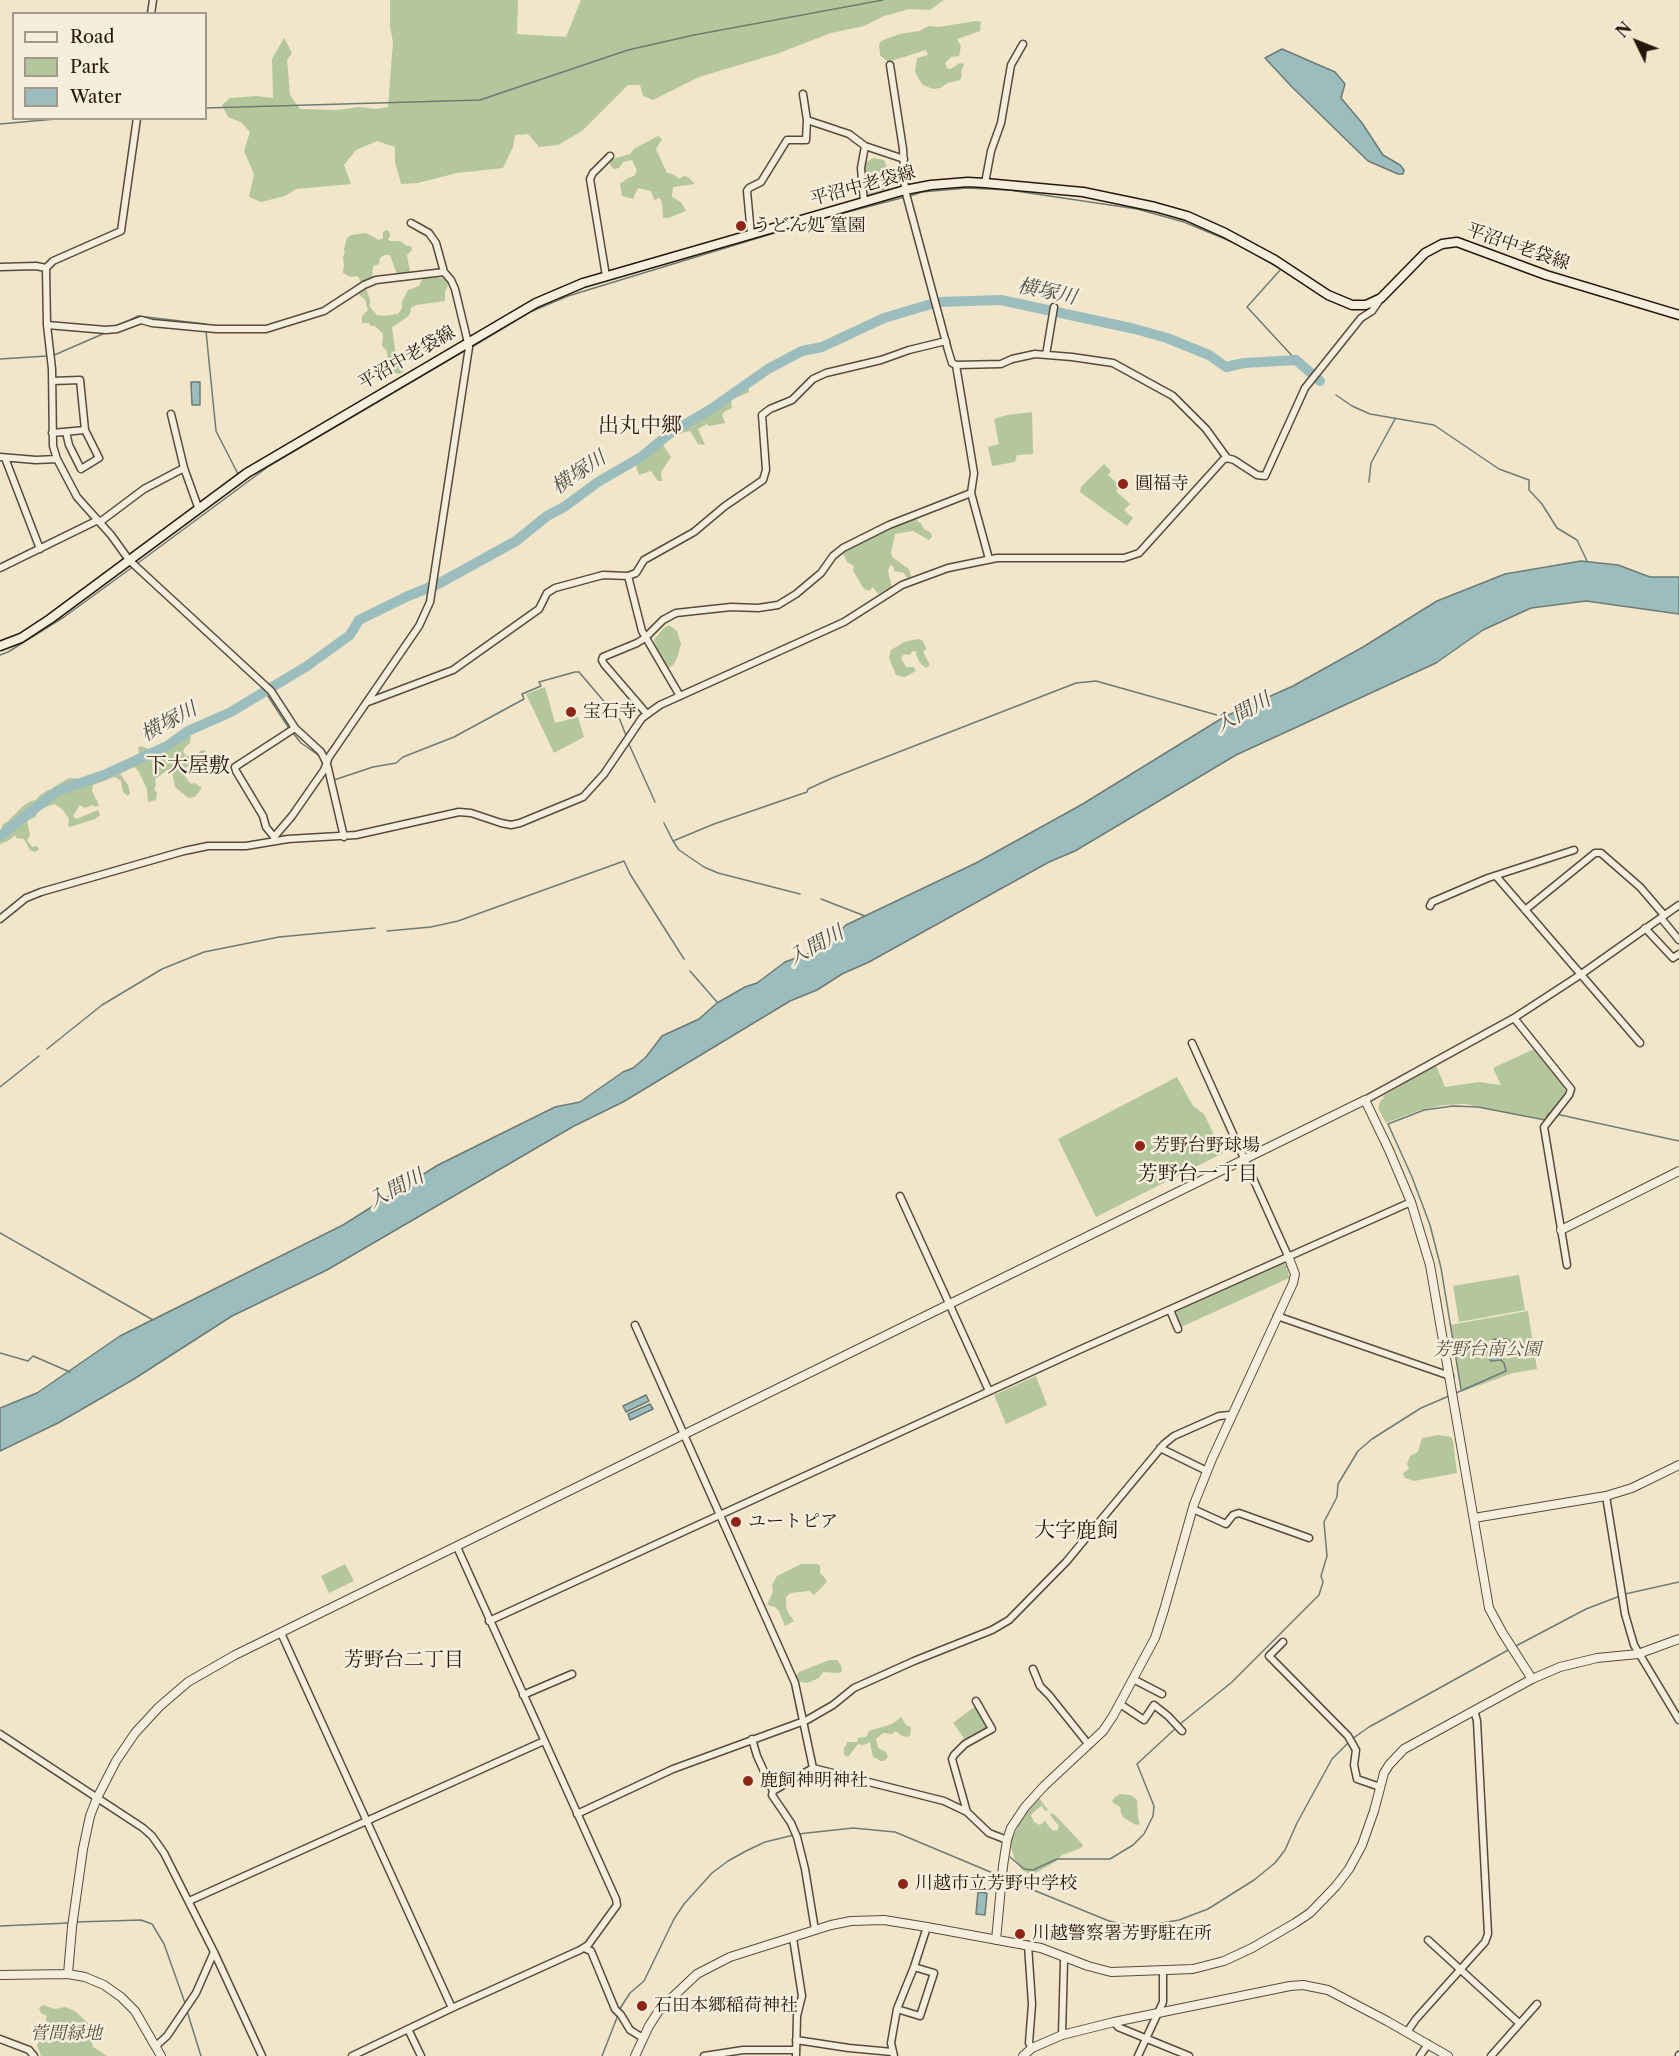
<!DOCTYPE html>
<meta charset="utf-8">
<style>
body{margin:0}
#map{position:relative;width:1679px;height:2056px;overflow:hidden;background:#f1e5ca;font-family:"Libre Caslon Text",serif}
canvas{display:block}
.legend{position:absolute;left:12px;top:12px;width:195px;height:108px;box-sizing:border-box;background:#f6eedd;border:2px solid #a39889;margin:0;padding:8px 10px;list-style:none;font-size:18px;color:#27170b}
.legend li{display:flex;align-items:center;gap:12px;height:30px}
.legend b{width:30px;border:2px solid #a39889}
.north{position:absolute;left:1607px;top:12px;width:60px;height:60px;-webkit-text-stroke:4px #f6eedd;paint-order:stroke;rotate:313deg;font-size:16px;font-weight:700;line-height:24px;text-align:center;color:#27170b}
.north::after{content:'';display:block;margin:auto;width:21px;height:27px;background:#27170b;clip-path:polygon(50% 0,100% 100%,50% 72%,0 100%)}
</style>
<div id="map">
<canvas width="1679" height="2056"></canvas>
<ul class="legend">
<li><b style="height:8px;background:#f6eedd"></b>Road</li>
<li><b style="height:16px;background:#b4c69b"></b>Park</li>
<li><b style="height:16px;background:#9cbdbd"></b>Water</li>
</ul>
<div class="north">N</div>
</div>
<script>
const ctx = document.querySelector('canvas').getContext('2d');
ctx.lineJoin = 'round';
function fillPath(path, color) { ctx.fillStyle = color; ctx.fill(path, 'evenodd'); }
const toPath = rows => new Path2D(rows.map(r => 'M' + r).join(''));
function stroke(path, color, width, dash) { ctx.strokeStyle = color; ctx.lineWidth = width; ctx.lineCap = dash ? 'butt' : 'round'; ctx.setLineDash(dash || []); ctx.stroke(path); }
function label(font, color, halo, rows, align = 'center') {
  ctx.font = font + ' "Libre Caslon Text","Noto Serif JP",serif'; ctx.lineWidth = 5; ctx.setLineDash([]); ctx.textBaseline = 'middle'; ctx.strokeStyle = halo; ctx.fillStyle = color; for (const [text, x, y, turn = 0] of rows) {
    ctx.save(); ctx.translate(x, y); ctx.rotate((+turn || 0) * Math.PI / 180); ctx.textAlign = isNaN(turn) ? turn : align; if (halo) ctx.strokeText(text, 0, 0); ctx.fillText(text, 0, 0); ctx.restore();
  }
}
const green = toPath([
 [390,0,518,0,517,34,566,37,581,0,944,0,930,10,909,9,884,16,864,26,831,33,779,53,699,77,653,100,643,96,640,85,628,85,582,131,558,145,539,147,528,134,515,135,513,147,503,168,457,173,418,183,401,184,395,162,395,147,377,141,356,150,344,165,351,184,296,189,285,196,261,202,249,197,254,174,244,151,250,132,241,122,228,117,222,105,230,98,256,96,273,98,272,59,284,38,292,53,287,60,290,95,300,109,337,110,359,107,376,109,388,107,393,42,390,27],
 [975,21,981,22,980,31,957,39,961,46,959,56,951,57,945,63,947,68,951,69,960,63,964,64,961,72,962,76,960,80,948,83,940,88,933,89,923,85,917,76,915,71,917,58,928,55,926,50,888,62,880,55,879,45,881,41,900,34,919,31,929,26,939,27],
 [658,136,662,139,656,149,667,173,673,174,679,179,684,176,688,177,695,184,673,187,672,197,681,202,686,211,668,218,663,218,662,203,660,198,654,200,651,191,638,188,633,199,622,196,620,184,628,178,634,176,637,171,632,160,623,162,619,168,614,169,610,165,610,160,630,154,634,149],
 [873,158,884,160,887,168,885,176,891,183,889,189,872,195,869,195,867,189,876,186,878,181,874,174,865,176,864,167,865,163],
 [386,230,389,231,390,236,388,239,390,241,400,241,407,246,411,246,412,250,407,255,410,272,405,274,397,274,390,255,384,255,380,258,379,264,373,266,372,279,361,283,358,276,350,277,343,273,344,266,343,257,345,251,344,249,347,238,351,235,366,233,379,240,383,238,383,232],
 [432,276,446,279,448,285,445,292,445,301,416,305,411,308,410,314,406,318,392,327,395,349,405,370,400,374,395,373,388,362,387,351,382,346,383,334,375,326,371,326,369,323,362,323,362,316,368,310,365,299,359,295,361,290,366,288,370,300,370,307,377,315,384,316,398,314,402,308,402,302,408,290,419,286,423,278],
 [744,384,749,385,749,392,731,400,732,408,724,412,722,415,725,423,709,426,707,424,698,429,705,445,698,444,690,431,677,434,663,445,671,457,661,472,662,481,658,481,651,471,639,475,635,464,636,458,649,448,656,447,672,434,708,415,722,398],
 [1032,412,1033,454,1017,455,1015,462,992,466,988,447,999,444,994,419,1007,415],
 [1104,464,1111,471,1108,475,1120,486,1116,491,1130,504,1124,510,1133,518,1127,526,1080,492,1081,487],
 [916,517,918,522,921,523,924,529,931,533,932,537,929,540,913,531,895,534,891,552,892,557,909,569,911,577,907,578,904,573,894,571,894,567,890,565,888,571,892,587,878,594,873,587,869,591,863,588,853,570,854,566,847,562,843,553,864,538],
 [669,625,677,631,681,644,677,658,673,665,667,669,662,663,654,640,664,628],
 [918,639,922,640,925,645,926,649,923,652,930,665,926,668,920,663,916,655,917,652,913,651,909,655,904,654,901,658,906,667,913,667,916,670,914,672,905,677,896,675,889,658,891,650,904,642],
 [545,687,555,723,578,717,584,737,554,753,526,694],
 [191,735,190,743,185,747,183,752,187,756,196,755,202,750,206,751,201,756,201,761,186,767,185,776,188,781,192,784,195,783,202,788,195,797,188,798,175,787,172,772,168,770,155,779,156,785,154,790,157,792,156,800,148,802,147,789,139,772,134,767,120,774,128,785,130,793,128,796,123,792,121,781,117,778,114,777,93,785,92,791,99,805,96,807,92,805,85,808,80,805,73,816,76,819,98,810,100,815,95,819,70,827,68,825,69,819,63,810,55,804,51,805,37,811,36,817,27,821,30,835,27,840,32,847,37,846,39,850,34,852,30,850,24,839,16,838,15,835,8,841,0,844,2,825,7,822,23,806,31,801,36,800,39,796,48,790,55,789,57,785,69,778,83,779,117,769,131,758,136,757,139,753,138,748,140,746,154,751,160,744,169,741,175,744],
 [1534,1049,1563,1085,1566,1093,1547,1120,1465,1104,1444,1105,1420,1110,1386,1123,1378,1108,1381,1100,1384,1098,1383,1096,1436,1065,1445,1087,1479,1082,1501,1085,1493,1068],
 [1177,1077,1193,1106,1204,1114,1223,1153,1096,1217,1058,1139],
 [1284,1263,1287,1266,1289,1278,1181,1327,1175,1311],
 [1519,1275,1525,1310,1459,1322,1453,1286],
 [1528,1311,1537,1369,1513,1373,1461,1392,1450,1325],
 [1036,1376,1047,1405,1006,1424,994,1395],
 [1439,1435,1451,1437,1453,1441,1457,1473,1414,1481,1405,1478,1403,1473,1409,1469,1407,1464,1410,1456,1418,1452,1422,1438],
 [345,1564,354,1581,329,1593,321,1576],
 [801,1564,817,1564,820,1566,820,1573,825,1578,827,1582,814,1595,809,1591,790,1593,786,1597,786,1604,787,1611,794,1621,785,1626,779,1611,775,1607,767,1605,773,1592,772,1585,777,1576],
 [829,1660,837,1660,841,1665,842,1671,839,1673,823,1672,819,1678,807,1683,796,1681,795,1677,799,1672],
 [977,1705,990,1728,966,1741,953,1723],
 [901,1717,906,1725,911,1728,910,1736,907,1737,900,1735,896,1731,892,1734,883,1733,876,1739,878,1748,886,1752,888,1757,884,1761,881,1761,873,1757,870,1742,864,1745,858,1744,848,1757,844,1755,844,1747,846,1746,847,1742,857,1742,858,1738,866,1737,869,1731,892,1724],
 [1120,1794,1131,1795,1137,1800,1138,1818,1140,1824,1136,1825,1124,1818,1121,1813,1120,1807,1112,1802,1114,1798],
 [1038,1797,1048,1810,1045,1811,1042,1806,1037,1809,1031,1815,1034,1822,1040,1825,1045,1821,1052,1830,1057,1831,1059,1826,1050,1815,1051,1813,1055,1815,1083,1845,1081,1848,1062,1855,1055,1862,1032,1875,1022,1870,1014,1858,1010,1843,1022,1818],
 [43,2005,55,2009,65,2007,75,2011,97,2032,92,2043,93,2047,107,2056,41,2056,37,2045,42,2036,47,2016,41,2013,39,2008]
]);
const water = toPath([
 [1282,49,1335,72,1345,84,1341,98,1362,123,1383,155,1400,165,1404,170,1403,174,1398,174,1368,161,1291,86,1265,58,1282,49],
 [191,382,200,382,200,405,192,405,191,382],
 [1581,561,1618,565,1650,577,1679,577,1679,614,1586,601,1531,608,1483,630,1436,663,1236,755,1075,851,1049,862,869,962,842,974,817,990,790,1001,623,1102,574,1126,327,1270,232,1316,134,1379,58,1423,0,1451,0,1408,37,1393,120,1336,343,1225,438,1165,555,1107,580,1102,623,1072,633,1068,646,1057,662,1036,699,1019,717,1003,745,987,757,983,785,962,823,948,846,925,976,863,1081,805,1224,717,1293,686,1363,647,1437,601,1505,574,1581,561],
 [1499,1338,1507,1339,1513,1344,1514,1348,1510,1353,1505,1351,1500,1353,1501,1360,1491,1361,1487,1355,1487,1348,1493,1340,1499,1338],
 [646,1395,649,1401,626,1412,623,1406,646,1395],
 [650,1404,653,1409,630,1420,628,1414,650,1404],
 [978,1892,987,1893,985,1915,976,1914,978,1892]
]);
const stream = toPath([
 [206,108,480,100,628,50,694,35,883,0],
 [0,124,56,119,80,118],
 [910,196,922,192,967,188,1009,190,1137,209,1184,222,1237,244,1281,269,1247,307,1296,360],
 [120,325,138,316,206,324,206,326],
 [206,331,216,431,239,476],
 [472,347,530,312,568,296,817,220,905,197],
 [52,356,105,333],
 [0,359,47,356],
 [1336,395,1352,406,1370,414,1434,425,1499,469,1529,480,1529,490,1542,504,1557,528,1577,540,1587,561],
 [1369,482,1371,463,1395,419],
 [138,563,269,466,466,350],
 [0,655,8,652,64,617,134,566],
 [264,690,290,730],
 [293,733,301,743,321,757],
 [628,742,655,802],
 [330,762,334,780,373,767,396,763,403,757,454,737,524,699,522,694,541,686,539,682,575,672,579,672,613,712,620,720,627,738],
 [664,823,673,841,679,850,704,867,718,873,800,894],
 [673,841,714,824,807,792,808,789,832,778,1076,683,1096,681,1224,717],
 [821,899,865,916],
 [387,931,431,927,458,921,624,861,630,874,684,959],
 [690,971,717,1002],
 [47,1049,102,1005,162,969,204,952,279,937,375,928],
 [0,1087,39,1056],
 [1556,1114,1679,1141],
 [0,1233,153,1320],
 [0,1353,28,1361,33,1356,70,1372],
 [1461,1389,1441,1268,1430,1225,1412,1177,1388,1124,1424,1110,1453,1106,1478,1107,1545,1120,1549,1113,1552,1114],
 [1456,1393,1506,1371,1504,1363,1501,1360],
 [1625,1594,1679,1582],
 [1514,1647,1586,1609,1620,1596],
 [1180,1724,1232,1682,1319,1595,1323,1582,1321,1576,1327,1556,1324,1522,1337,1497,1338,1484,1358,1451,1372,1439,1421,1408,1449,1396],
 [1352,1739,1369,1727,1510,1649],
 [798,1834,853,1828,895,1832,1000,1876],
 [1010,1857,1024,1869,1033,1870,1057,1859,1110,1859,1133,1845,1144,1834,1153,1816,1154,1806,1137,1764,1176,1728],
 [1004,1878,1109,1921,1123,1924,1156,1924,1179,1920,1208,1909,1254,1880,1275,1863,1285,1850,1297,1823,1332,1759,1349,1742],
 [76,1922,141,1920,152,1924,164,1944,185,2003],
 [0,1926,68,1923],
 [619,2010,630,1993,644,1981,674,1919,684,1904,712,1873,728,1861,746,1851,765,1842,794,1835],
 [187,2011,201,2056],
 [602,2056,618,2015]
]);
const river = toPath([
 [0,836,57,791,104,775,167,746,188,731,231,712,307,666,350,635,359,620,408,596,438,584,516,541,547,516,564,507,598,482,641,457,669,434,711,409,768,369,802,351,822,347,884,318,938,302,1001,300,1135,329,1167,338,1209,355,1226,367,1244,363,1296,360,1320,381]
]);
const minor = toPath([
 [151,14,153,0],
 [137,118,121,231,53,261,46,268,47,325,52,369,53,446,57,459,77,497,111,535,129,560,271,691,295,728,321,752,327,764,344,837],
 [807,120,849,134,865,146,904,159],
 [985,183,991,151,1001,123,1011,65,1023,44],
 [864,202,861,168,865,146],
 [751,234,747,191,749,188,761,182,787,140,806,140,807,120,803,94],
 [0,267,36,266,46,268],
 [606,276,590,179,593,173,610,156],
 [47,325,106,330,117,329,141,320,152,323,216,329,266,329,324,311,364,285,376,280,444,272],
 [1046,355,1054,307],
 [956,365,1001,364,1012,359,1035,354,1072,357,1113,363,1173,396,1206,429,1227,458],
 [52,381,80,380,85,430,99,458,81,469,69,445,66,432],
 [171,414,184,468,198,507],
 [52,433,85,430],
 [0,457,36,460,57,459],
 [5,458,40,549],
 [971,493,989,559],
 [100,522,144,489,184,468],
 [0,568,98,520],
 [628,576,642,631,680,696],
 [368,702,453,670,539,609,547,593,555,588,603,575,628,576,636,573,644,560,694,532,725,506,763,480,766,470,762,415,770,409,792,400,813,379,826,373,881,360,909,350,946,341],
 [647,714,604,664,602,660,603,657,637,643,645,638,663,620,676,613,731,607,758,608,778,605,796,594,821,573,833,556,843,548,889,525,971,493,974,473,956,365,952,363,948,350,905,190,903,149,890,65],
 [274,837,266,827,263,816,236,771,235,767,295,728],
 [274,840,274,837,292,816,324,770,329,757,419,626,430,602,469,347,455,289,451,280,444,272,436,243,429,233,411,223],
 [1496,876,1640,1043],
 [1430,906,1432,902,1488,878,1574,850],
 [1525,910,1595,853,1601,853,1640,887,1664,915],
 [1661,918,1679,940],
 [0,919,26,898,41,892,184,851,208,846,246,846,288,839,356,835,459,812,471,813,501,823,511,825,520,823,583,797,604,774,642,718,660,705,844,622,902,585,948,568,997,558,1124,558,1139,553,1223,460,1227,458,1234,460,1257,475,1265,476,1305,388,1361,318,1372,311,1381,298],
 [1645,928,1673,958,1679,954],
 [1514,1018,1571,1089,1569,1095,1544,1127,1567,1265],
 [1192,1043,1288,1256],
 [1365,1100,1514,1018,1580,975,1679,905],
 [900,1196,989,1391],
 [1170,1310,1178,1329],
 [1277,1316,1450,1376],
 [635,1325,795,1683,813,1768],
 [1160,1448,1207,1471],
 [1606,1496,1625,1614,1634,1645,1679,1720],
 [1193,1509,1226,1524,1233,1515,1239,1513,1309,1538],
 [489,1621,1079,1350,1411,1202],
 [281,1633,452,2008],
 [1283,1642,1269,1656,1348,1736,1356,1750,1354,1765,1357,1779,1380,1787],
 [1033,1669,1040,1686,1049,1695,1089,1745],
 [1133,1679,1162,1694],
 [523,1695,572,1674],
 [1120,1704,1144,1720,1154,1705,1168,1716,1182,1731],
 [0,1734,143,1828,152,1836,164,1853,214,1952,262,2056],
 [752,1739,757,1756,773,1791,772,1795,791,1823,797,1837,805,1869,815,1930],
 [773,1791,813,1768,944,1801,967,1812,989,1833,1007,1840],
 [967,1812,952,1759,954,1755,965,1744,992,1729,976,1701],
 [577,1814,673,1769,807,1720,833,1705,854,1688,914,1661,992,1630,1009,1620,1066,1562,1164,1444,1174,1436,1219,1416,1230,1415],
 [189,1901,544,1741],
 [793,1938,802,1996,797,2016,796,2056],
 [1428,1940,1519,2023],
 [1028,1945,1032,2004,1029,2043,1032,2048],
 [584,1948,591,1951,615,2009,621,2015,630,2030,643,2038],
 [897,2009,920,2016,934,1973,914,1967],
 [1114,2022,1118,2027,1189,2056],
 [408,2029,421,2056],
 [1407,2032,1416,2019,1485,1942,1488,1934,1477,1721,1474,1710],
 [1062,2035,1064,1961,1066,1957],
 [0,2039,29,2050,34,2056],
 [796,2040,849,2048,892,2052],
 [156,2046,167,2036,196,1993,214,1952],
 [352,2056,452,2008,580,1950,588,1945,617,1905,616,1899,457,1547],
 [704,2056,743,2050,796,2050],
 [894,2056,891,2043,897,2009,914,1967,927,1927],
 [1138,2056,1163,2002,1163,1971],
 [1420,2056,1428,2044],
 [1491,2056,1537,2004],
 [1679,2056,1679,2055]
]);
const tertiary = toPath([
 [1561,1230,1679,1171],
 [1474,1518,1606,1496,1632,1488,1679,1465],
 [996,1940,1003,1866,1007,1840,1011,1828,1025,1807,1044,1786,1103,1731,1113,1716,1155,1638,1164,1610,1194,1504,1212,1459,1293,1283,1295,1274,1288,1256],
 [68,1974,72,1927,83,1849,90,1816,97,1798,116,1761,135,1733,159,1707,188,1682,235,1655,1365,1100,1389,1150,1411,1202,1430,1265,1489,1608,1502,1632,1532,1679],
 [0,1975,68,1974,85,1977,104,1985,121,1997,135,2011,161,2056],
 [635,2056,649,2026,660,2009,697,1974,730,1957,831,1925,851,1921,884,1920,927,1927,1041,1948,1088,1966,1111,1972,1193,1969,1224,1961,1252,1948,1295,1923,1310,1913,1336,1886,1349,1869,1362,1845,1374,1811,1384,1773,1389,1765,1404,1749,1532,1679,1560,1667,1597,1658,1638,1654,1679,1639],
 [1023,2056,1032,2048,1062,2035,1114,2022,1290,1986,1303,1985,1328,1990,1387,2021,1448,2056]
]);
const secondary = toPath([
 [0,646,21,638,50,619,247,473,536,303,583,283,905,190,931,185,968,182,985,183,1083,192,1155,207,1187,216,1225,233,1275,260,1328,295,1352,305,1366,305,1381,298,1425,253,1442,244,1457,242,1546,275,1679,315]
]);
const markers = [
 [741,226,6,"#8f2418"],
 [1123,484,6,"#8f2418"],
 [571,712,6,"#8f2418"],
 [1140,1146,6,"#8f2418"],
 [736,1522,6,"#8f2418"],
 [748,1781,6,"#8f2418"],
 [903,1884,6,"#8f2418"],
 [1020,1934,6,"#8f2418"],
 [642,2006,6,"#8f2418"]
];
const streetNames = [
 ["平沼中老袋線",863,186,-15],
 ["平沼中老袋線",1518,247,19],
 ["平沼中老袋線",407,358,-30]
];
const poiNames = [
 ["うどん処 篁園",753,226],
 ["圓福寺",1135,484],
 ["宝石寺",583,712],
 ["芳野台野球場",1152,1146],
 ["ユートピア",748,1522],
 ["鹿飼神明神社",760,1781],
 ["川越市立芳野中学校",915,1884],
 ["川越警察署芳野駐在所",1032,1934],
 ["石田本郷稲荷神社",654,2006]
];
const parkNames = [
 ["芳野台南公園",1487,1350],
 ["菅間緑地",66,2034]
];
const waterNames = [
 ["横塚川",1047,292,12],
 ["横塚川",579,473,-34],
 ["入間川",1243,713,-29],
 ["横塚川",169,722,-28],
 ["入間川",816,946,-29],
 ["入間川",396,1189,-28]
];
const neighbourhoodNames = [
 ["芳野台一丁目",1198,1174],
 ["芳野台二丁目",404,1660]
];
const quarterNames = [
 ["出丸中郷",640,426],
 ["下大屋敷",188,766],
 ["大字鹿飼",1076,1531]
];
fillPath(green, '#b4c69b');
fillPath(water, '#9cbdbd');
stroke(water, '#6d7b76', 1.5);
stroke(stream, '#6d7b76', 1.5);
stroke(river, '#9cbdbd', 10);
stroke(minor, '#5a4a3b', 9);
stroke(tertiary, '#5a4a3b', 10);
stroke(secondary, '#27170b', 11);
stroke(minor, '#f6eedd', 6);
stroke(tertiary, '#f6eedd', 8);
stroke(secondary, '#f6eedd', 8);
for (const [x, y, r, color] of markers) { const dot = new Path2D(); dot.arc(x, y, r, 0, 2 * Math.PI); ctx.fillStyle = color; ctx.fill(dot); stroke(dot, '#f6eedd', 2); }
label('18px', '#27170b', '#f6eedd', streetNames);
label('18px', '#27170b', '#f6eedd', poiNames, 'left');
label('italic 18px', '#58543d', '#f6eedd', parkNames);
label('italic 20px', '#505149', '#f6eedd', waterNames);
label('20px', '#27170b', '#f6eedd', neighbourhoodNames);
label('21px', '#27170b', '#f6eedd', quarterNames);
</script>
